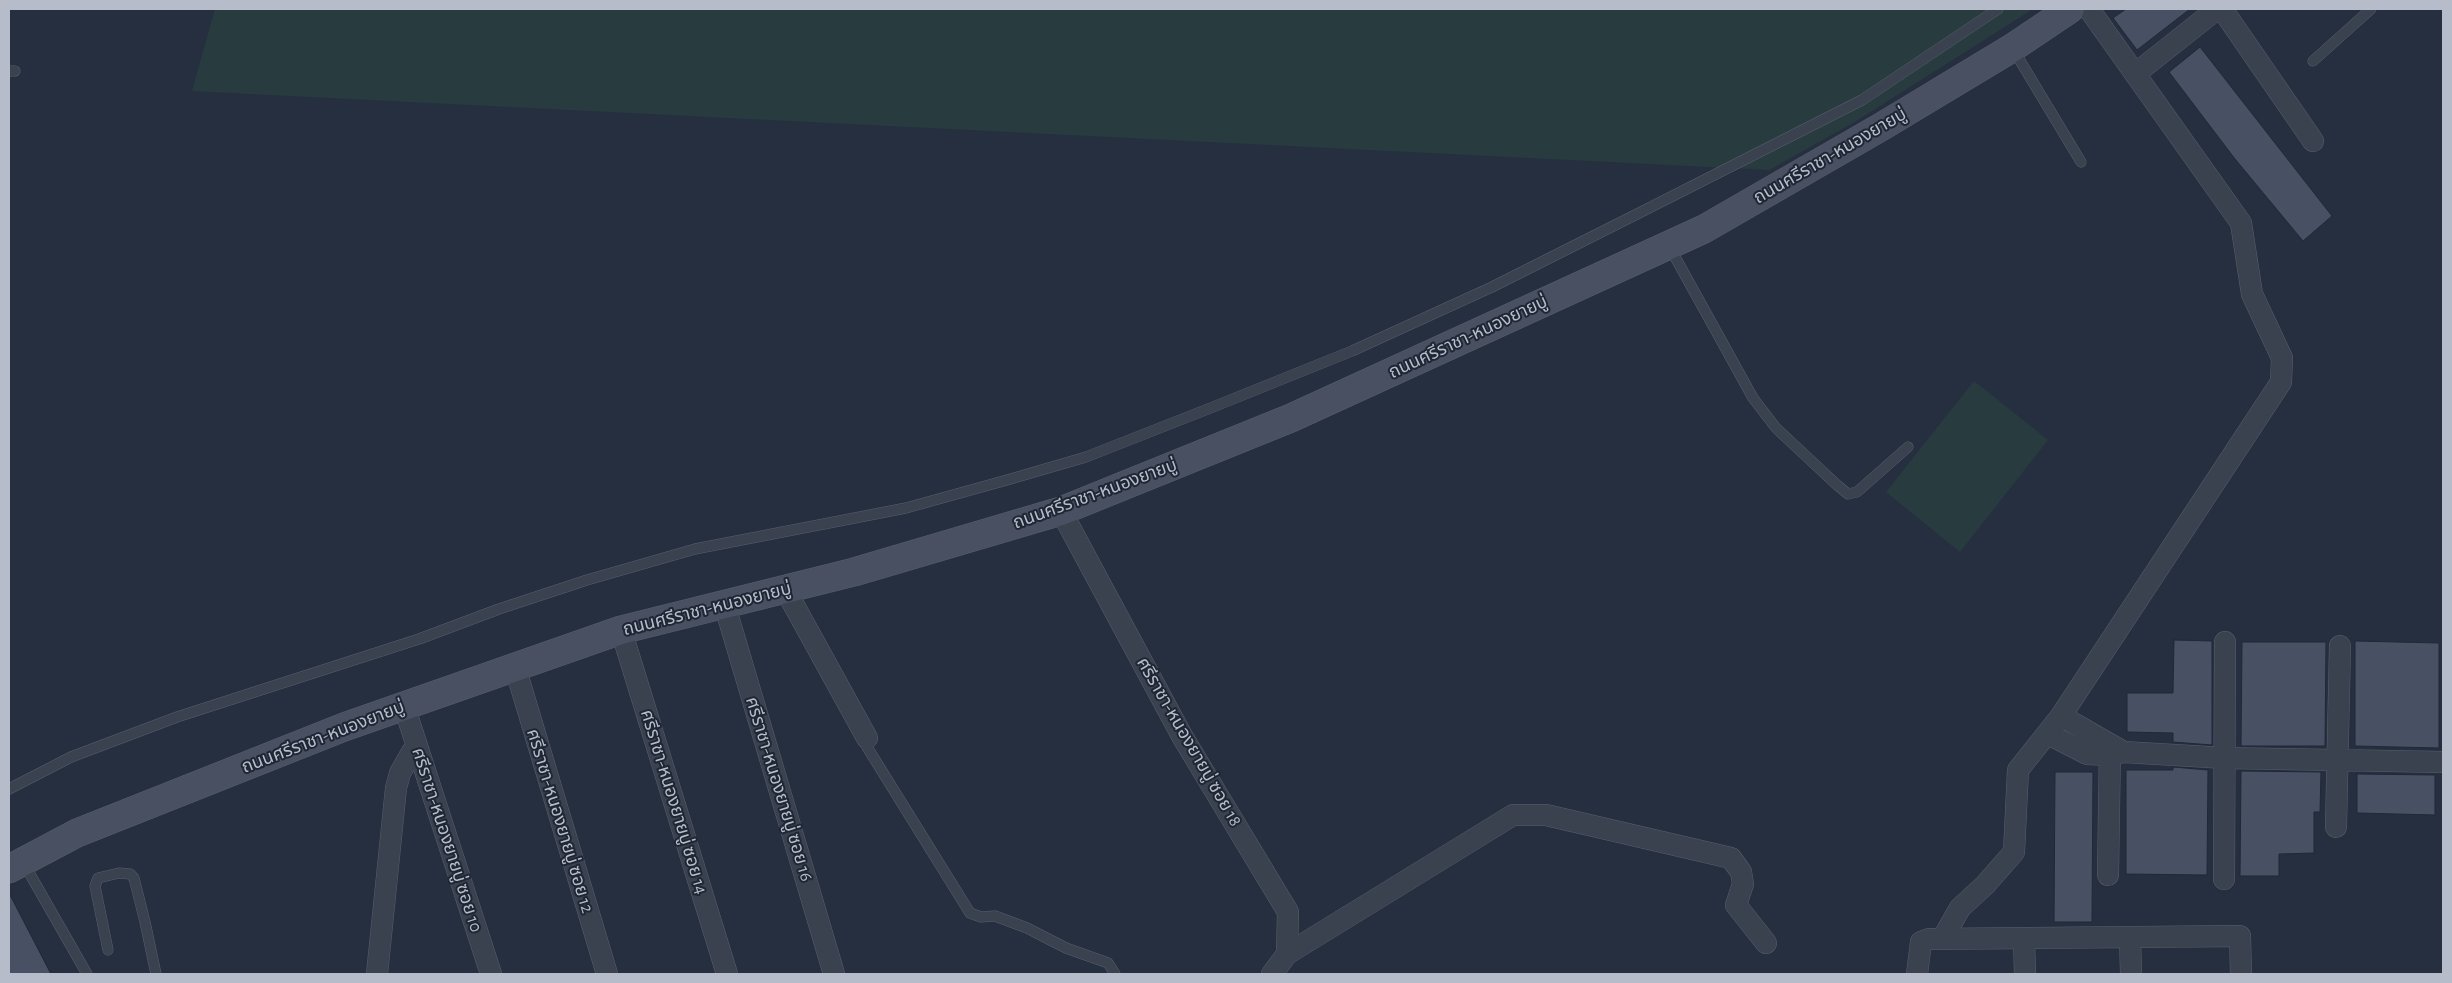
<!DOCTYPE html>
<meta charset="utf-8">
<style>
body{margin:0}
#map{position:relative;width:2452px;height:983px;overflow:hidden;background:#262f3f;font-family:"Alegreya Sans",sans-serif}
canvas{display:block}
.frame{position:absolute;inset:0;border:10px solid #b6bcc9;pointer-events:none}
</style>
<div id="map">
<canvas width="2452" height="983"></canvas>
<div class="frame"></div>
</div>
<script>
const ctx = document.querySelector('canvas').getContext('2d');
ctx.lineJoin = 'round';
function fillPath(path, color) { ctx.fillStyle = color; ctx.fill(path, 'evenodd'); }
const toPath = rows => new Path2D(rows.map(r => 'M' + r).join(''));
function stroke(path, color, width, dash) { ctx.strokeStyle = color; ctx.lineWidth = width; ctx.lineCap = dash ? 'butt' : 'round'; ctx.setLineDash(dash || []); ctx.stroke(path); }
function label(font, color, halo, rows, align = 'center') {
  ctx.font = font + ' "Alegreya Sans","Noto Sans Thai",sans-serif'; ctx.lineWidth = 4; ctx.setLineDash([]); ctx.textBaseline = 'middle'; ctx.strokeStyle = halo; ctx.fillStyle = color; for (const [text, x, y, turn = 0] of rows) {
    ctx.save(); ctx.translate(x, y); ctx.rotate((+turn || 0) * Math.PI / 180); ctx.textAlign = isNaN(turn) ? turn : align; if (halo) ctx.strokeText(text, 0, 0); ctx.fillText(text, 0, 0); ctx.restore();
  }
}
const green = toPath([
 [215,9,2033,9,1853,123,1769,170,192,91],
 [1974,381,2048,440,1960,552,1886,492]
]);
const building = toPath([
 [2126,9,2190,9,2137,50,2113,18,2126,9],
 [2200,47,2332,216,2303,241,2235,159,2169,72,2200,47],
 [2174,640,2212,641,2212,745,2173,742,2173,733,2127,732,2127,693,2173,693,2174,640],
 [2355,641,2439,643,2439,748,2355,746,2355,641],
 [2242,642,2326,642,2325,746,2241,746,2242,642],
 [2173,767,2208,770,2207,875,2126,874,2126,770,2173,770,2173,767],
 [2241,771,2321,772,2320,812,2314,812,2314,853,2279,854,2279,876,2240,876,2241,771],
 [2055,772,2093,772,2092,922,2054,922,2055,772],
 [2357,774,2435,775,2435,815,2357,813,2357,774],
 [9,893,51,974,9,974,9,893]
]);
const lane = toPath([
 [2013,49,2081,162],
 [2313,61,2371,9],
 [9,71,15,71],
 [1669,246,1753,398,1776,428,1837,485,1848,494,1857,492,1908,447],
 [867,747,970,913,981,917,995,916,1027,928,1066,948,1108,963,1115,974],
 [9,789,71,757,177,717,419,639,499,609,587,580,695,549,906,508,1007,480,1086,457,1213,407,1352,351,1492,287,1647,209,1862,100,1998,9],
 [23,862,87,974],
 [108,950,95,886,98,878,119,873,130,874,134,878,145,922,156,974]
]);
const street = toPath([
 [2222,9,2313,141],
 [2135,74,2217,9],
 [1061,511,1182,736,1288,912,1287,954,1272,974],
 [785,589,867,738],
 [724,603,834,974],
 [621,630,727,974],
 [515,667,607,974],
 [404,706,491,974],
 [2061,716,2122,751],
 [2048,734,2087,754,2109,755,2124,752,2225,758,2443,762],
 [2336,827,2340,646],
 [2108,875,2110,746],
 [2224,879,2225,642],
 [1943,938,1960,908,1985,885,2014,852,2018,770,2061,716,2281,382,2282,358,2252,294,2241,223,2089,9],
 [2130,938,2131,974],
 [2024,939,2025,974],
 [1287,954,1513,815,1546,815,1731,858,1741,872,1743,884,1736,905,1766,943],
 [377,974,396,788,400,773,412,752,417,749],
 [1917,974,1921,942,1929,939,2240,936,2241,974]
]);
const secondary = toPath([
 [9,869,77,833,344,727,621,630,854,572,1061,511,1291,418,1704,229,1881,127,2012,48,2070,9]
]);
const streetNames = [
 ["ถนนศรีราชา-หนองยายบู่",1830,156,-30],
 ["ถนนศรีราชา-หนองยายบู่",1468,337,-25],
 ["ถนนศรีราชา-หนองยายบู่",1095,494,-20],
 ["ถนนศรีราชา-หนองยายบู่",707,609,-14],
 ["ถนนศรีราชา-หนองยายบู่",323,737,-21],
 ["ศรีราชา-หนองยายบู่ ซอย 18",1189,742,60],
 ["ศรีราชา-หนองยายบู่ ซอย 16",779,789,73],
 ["ศรีราชา-หนองยายบู่ ซอย 14",674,802,73],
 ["ศรีราชา-หนองยายบู่ ซอย 12",560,821,73],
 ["ศรีราชา-หนองยายบู่ ซอย 10",447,840,72]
];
fillPath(green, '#283c40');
fillPath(building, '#475163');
stroke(building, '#212836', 1);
stroke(lane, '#585f6c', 11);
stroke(street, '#585f6c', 22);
stroke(secondary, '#585f6c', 29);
stroke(lane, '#3a414f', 10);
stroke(street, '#3a414f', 21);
stroke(secondary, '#485062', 28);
label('18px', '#b6bcc9', '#1f2634', streetNames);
</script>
